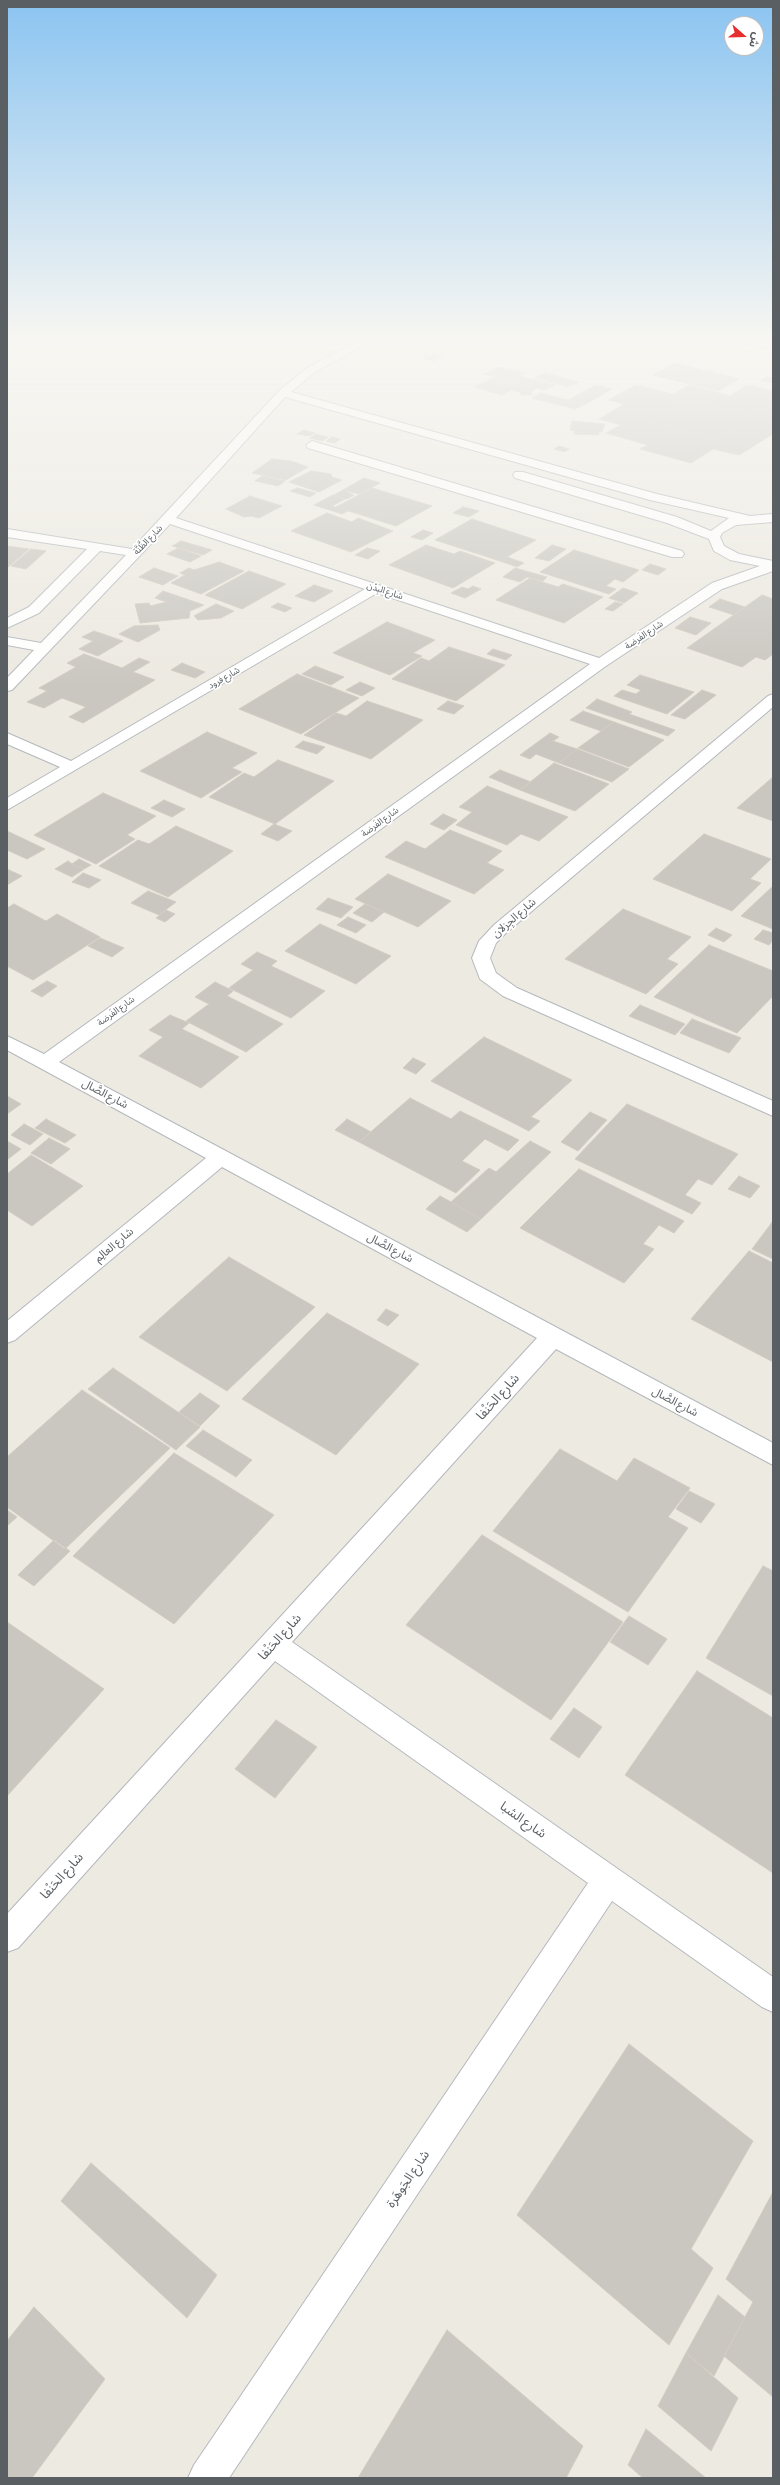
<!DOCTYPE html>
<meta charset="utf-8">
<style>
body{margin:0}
#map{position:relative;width:780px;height:2485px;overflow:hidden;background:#edeae2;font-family:"Alegreya Sans","Noto Sans Arabic",sans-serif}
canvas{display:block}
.frame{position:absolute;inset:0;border:8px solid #5a5f63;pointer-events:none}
.north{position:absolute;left:724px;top:16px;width:40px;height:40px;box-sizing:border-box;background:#fff;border:1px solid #bdbfc1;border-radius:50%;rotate:110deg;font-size:11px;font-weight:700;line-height:16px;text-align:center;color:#5a5f63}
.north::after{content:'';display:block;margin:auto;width:14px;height:18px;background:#e72e2f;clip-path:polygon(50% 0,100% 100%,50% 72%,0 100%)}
</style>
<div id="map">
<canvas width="780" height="2485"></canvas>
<div class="frame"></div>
<div class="north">ش</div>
</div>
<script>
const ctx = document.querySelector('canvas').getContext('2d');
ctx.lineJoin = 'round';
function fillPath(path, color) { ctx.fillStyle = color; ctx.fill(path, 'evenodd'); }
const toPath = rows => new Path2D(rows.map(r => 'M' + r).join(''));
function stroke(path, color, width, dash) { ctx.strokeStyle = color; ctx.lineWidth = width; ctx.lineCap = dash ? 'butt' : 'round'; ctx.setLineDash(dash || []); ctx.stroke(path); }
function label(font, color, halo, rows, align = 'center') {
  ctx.font = font + ' "Alegreya Sans","Noto Sans Arabic",sans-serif'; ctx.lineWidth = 3.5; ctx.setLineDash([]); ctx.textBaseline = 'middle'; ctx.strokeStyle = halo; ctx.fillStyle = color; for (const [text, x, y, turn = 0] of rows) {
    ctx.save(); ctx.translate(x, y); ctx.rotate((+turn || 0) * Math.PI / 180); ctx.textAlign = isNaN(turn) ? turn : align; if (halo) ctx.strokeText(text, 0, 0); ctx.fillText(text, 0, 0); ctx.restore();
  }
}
const building = toPath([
 [434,354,443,356,433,361,424,359,434,354],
 [675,363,739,379,718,391,653,375,675,363],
 [498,367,525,373,520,376,555,385,545,390,537,388,531,392,532,395,522,395,519,392,511,390,502,395,474,387,496,377,484,374,498,367],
 [545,373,579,382,568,387,534,378,545,373],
 [767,377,773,378,773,383,760,381,767,377],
 [596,385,612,389,584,405,568,400,596,385],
 [636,385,673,394,689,385,730,396,747,385,773,391,773,434,739,455,713,449,691,463,640,449,648,445,606,433,621,425,599,419,624,404,608,400,636,385],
 [688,400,754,417,716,440,649,423,688,400],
 [541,393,568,400,584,405,575,409,532,398,541,393],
 [688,400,754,417,716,440,649,423,688,400],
 [572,421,605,424,602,432,599,432,598,435,574,434,575,431,570,430,572,421],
 [304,430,315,433,309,436,297,434,304,430],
 [316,434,328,437,322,441,310,438,316,434],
 [332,437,340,439,335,443,326,441,332,437],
 [559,446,569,449,565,452,554,449,559,446],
 [272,459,291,461,308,467,286,480,252,473,272,459],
 [311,471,331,474,332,477,342,480,319,492,289,482,311,471],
 [262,476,285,481,278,486,255,481,262,476],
 [364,478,380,483,359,494,343,490,364,478],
 [297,488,316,493,310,497,290,491,297,488],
 [372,488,432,506,396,526,336,507,372,488],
 [343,490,349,491,347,492,354,495,347,499,334,495,343,490],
 [333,495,345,499,332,506,348,511,342,514,314,505,333,495],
 [250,496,282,506,259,518,251,516,244,517,226,509,250,496],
 [463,507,479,511,469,517,453,513,463,507],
 [327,513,352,522,358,518,393,531,351,552,291,531,327,513],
 [472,519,536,540,500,561,435,540,472,519],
 [423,530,433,533,422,540,411,537,423,530],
 [181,541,212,550,203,555,172,546,181,541],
 [426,545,454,554,460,551,495,563,453,588,389,565,426,545],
 [552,545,566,549,549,561,535,558,552,545],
 [7,546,29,549,7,568,7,546],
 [178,548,201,556,190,562,167,554,178,548],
 [367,548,380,551,368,559,355,555,367,548],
 [31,549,46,551,26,569,11,566,31,549],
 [574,550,639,570,623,582,615,579,606,586,616,589,609,594,540,572,574,550],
 [507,557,524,563,517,567,500,561,507,557],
 [219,562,244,571,201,594,171,583,185,575,180,573,189,568,194,570,219,562],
 [650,564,666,569,658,575,642,570,650,564],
 [154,568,178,576,163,585,139,577,154,568],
 [515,568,547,577,543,581,527,577,520,582,503,577,515,568],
 [249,571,286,584,242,609,205,595,249,571],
 [530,578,558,587,563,584,603,597,564,623,496,600,530,578],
 [314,585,333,591,314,602,295,596,314,585],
 [473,586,481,589,465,598,451,593,462,587,468,589,473,586],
 [623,588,638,593,624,603,609,598,623,588],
 [163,591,204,605,190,611,189,618,140,623,135,604,149,603,150,606,167,602,155,598,163,591],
 [762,595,773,599,773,654,765,660,756,657,742,667,687,648,762,595],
 [720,599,745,607,734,615,709,607,720,599],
 [615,602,623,604,613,611,605,609,615,602],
 [278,603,292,608,285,612,271,607,278,603],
 [216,604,234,611,221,618,198,620,194,616,216,604],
 [690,617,711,623,696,635,675,628,690,617],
 [387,622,435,640,413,653,422,656,390,675,333,653,387,622],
 [158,625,160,630,138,642,119,634,134,626,158,625],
 [94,631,123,641,98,656,79,649,93,641,82,637,94,631],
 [449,647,505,665,456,701,392,679,421,658,429,661,449,647],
 [493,649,512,655,506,660,487,654,493,649],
 [84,654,122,668,139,658,150,662,133,672,155,680,83,723,69,717,86,707,62,698,44,708,27,702,47,691,39,688,76,667,67,663,84,654],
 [182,663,205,672,195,678,171,670,182,663],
 [315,666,344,677,331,685,302,674,315,666],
 [297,674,359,698,301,734,239,709,297,674],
 [640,675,694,692,667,714,614,696,622,690,636,694,641,690,627,685,640,675],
 [360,682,375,688,362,696,346,690,360,682],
 [702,690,716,695,685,719,671,715,702,690],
 [597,699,632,712,629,714,675,730,668,736,586,708,597,699],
 [367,701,423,720,371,759,304,735,336,713,346,716,367,701],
 [448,701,464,706,454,714,437,709,448,701],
 [583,711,614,722,601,731,570,720,583,711],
 [614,722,664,740,629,767,578,748,614,722],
 [207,732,257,753,232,768,242,772,201,798,140,771,207,732],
 [550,733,559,737,553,741,577,749,559,763,536,754,530,759,520,755,550,733],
 [303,741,325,747,317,754,295,747,303,741],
 [577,749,629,769,612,782,559,763,577,749],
 [278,760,334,781,275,824,209,797,244,773,254,777,278,760],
 [554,763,609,784,575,811,520,790,554,763],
 [500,770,531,782,520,790,489,777,500,770],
 [773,777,773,821,737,808,773,777],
 [487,786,568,817,539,841,521,834,507,845,456,825,472,812,459,807,487,786],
 [103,793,156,816,127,835,135,839,96,864,34,835,103,793],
 [164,800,185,809,172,817,151,808,164,800],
 [443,814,457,820,444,830,430,824,443,814],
 [274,824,292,831,278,841,261,834,274,824],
 [176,826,233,851,168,897,99,866,138,840,149,844,176,826],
 [450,830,502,851,487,863,504,870,474,894,385,857,406,841,425,849,450,830],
 [7,831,45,849,27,859,7,850,7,831],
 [704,834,771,859,750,879,761,883,732,911,653,879,704,834],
 [79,859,91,865,84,869,72,864,79,859],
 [68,861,72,864,84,869,72,877,55,869,68,861],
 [7,869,22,876,7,885,7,869],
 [83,873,101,880,89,888,72,882,83,873],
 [388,874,451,901,418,927,355,899,388,874],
 [773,886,773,929,741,916,773,886],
 [148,891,176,902,159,915,131,903,148,891],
 [328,898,353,907,341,918,316,909,328,898],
 [14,904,46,921,57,914,100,937,33,980,7,966,7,908,14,904],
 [365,904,384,912,372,922,353,913,365,904],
 [623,909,691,937,667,959,678,964,646,994,565,959,623,909],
 [166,910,175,914,165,922,156,918,166,910],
 [348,917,366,925,356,933,337,925,348,917],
 [320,924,391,956,356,984,285,951,320,924],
 [716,928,732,935,724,942,708,935,716,928],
 [763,930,773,933,773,940,769,945,754,939,763,930],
 [100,938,124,948,112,957,88,946,100,938],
 [709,945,773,971,773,996,737,1033,654,997,709,945],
 [257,952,277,961,271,966,325,991,291,1018,229,988,253,970,241,964,257,952],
 [47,981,57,986,42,997,31,991,47,981],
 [215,982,233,991,227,996,283,1024,246,1052,186,1021,209,1004,195,997,215,982],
 [640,1005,685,1024,675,1035,629,1016,640,1005],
 [170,1015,189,1023,182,1029,239,1057,201,1088,139,1056,163,1037,149,1030,170,1015],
 [692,1019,741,1038,729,1053,680,1033,692,1019],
 [484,1037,572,1080,531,1117,540,1121,529,1131,431,1081,484,1037],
 [413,1058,426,1064,416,1074,403,1068,413,1058],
 [7,1096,21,1104,7,1114,7,1096],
 [410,1098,451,1119,460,1111,519,1140,508,1151,485,1139,462,1161,480,1170,456,1193,359,1142,410,1098],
 [627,1104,738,1154,712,1185,698,1179,685,1195,701,1203,692,1214,575,1159,627,1104],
 [590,1112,607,1120,578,1151,561,1142,590,1112],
 [46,1119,76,1135,65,1143,35,1128,46,1119],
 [347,1119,371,1132,359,1142,335,1130,347,1119],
 [24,1124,43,1134,30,1145,11,1135,24,1124],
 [49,1138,70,1149,51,1164,31,1153,49,1138],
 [7,1141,21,1149,7,1160,7,1141],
 [530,1141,551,1152,481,1219,451,1202,489,1168,496,1172,530,1141],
 [31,1155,83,1186,32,1226,7,1210,7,1174,31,1155],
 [579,1169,684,1221,674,1233,659,1225,643,1244,654,1249,624,1283,520,1228,579,1169],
 [739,1176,760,1186,750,1198,728,1189,739,1176],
 [440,1196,451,1202,481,1219,467,1232,426,1209,440,1196],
 [773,1221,773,1259,752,1249,773,1221],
 [749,1251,773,1263,773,1362,691,1319,749,1251],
 [229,1257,315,1307,227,1391,139,1337,229,1257],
 [386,1309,399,1315,388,1326,377,1320,386,1309],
 [327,1313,419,1364,336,1455,242,1399,327,1313],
 [113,1368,200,1427,176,1450,88,1389,113,1368],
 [82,1390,170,1448,65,1549,7,1507,7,1457,82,1390],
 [200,1393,220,1406,200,1426,179,1412,200,1393],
 [203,1430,252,1460,236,1477,186,1446,203,1430],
 [560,1449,617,1481,634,1458,690,1488,668,1517,688,1528,628,1612,493,1531,560,1449],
 [174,1453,274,1515,174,1624,73,1556,174,1453],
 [689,1491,715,1504,701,1523,676,1509,689,1491],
 [7,1510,17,1517,7,1526,7,1510],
 [482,1535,623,1622,551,1720,406,1625,482,1535],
 [54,1540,70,1551,34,1586,18,1575,54,1540],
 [763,1566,773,1571,773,1696,706,1658,763,1566],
 [629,1616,667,1639,648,1665,610,1642,629,1616],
 [7,1622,104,1689,7,1796,7,1622],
 [697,1671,773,1718,773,1873,625,1775,697,1671],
 [574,1708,602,1727,579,1758,550,1739,574,1708],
 [276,1720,317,1747,275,1798,235,1769,276,1720],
 [629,2044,753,2141,691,2249,713,2268,669,2345,517,2215,629,2044],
 [91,2163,217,2275,187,2318,61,2201,91,2163],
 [773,2192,773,2397,724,2356,753,2302,726,2279,773,2192],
 [718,2295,745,2317,714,2376,686,2353,718,2295],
 [34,2307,105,2379,32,2478,7,2478,7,2341,34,2307],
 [447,2330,583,2446,566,2478,358,2478,447,2330],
 [686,2353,738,2398,711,2451,658,2406,686,2353],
 [646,2429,706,2478,643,2478,628,2465,646,2429]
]);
const street = toPath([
 [359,340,373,340,315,372,291,392,657,494,750,516,773,514,773,522,736,525,722,533,720,537,724,546,739,554,773,561,773,571,722,589,606,666,59,1062,773,1443,773,1465,556,1349,292,1642,773,1977,773,2012,762,2007,612,1901,229,2478,188,2478,194,2465,588,1883,275,1661,18,1948,7,1952,7,1914,537,1338,222,1167,15,1340,7,1343,7,1321,206,1158,7,1050,7,1036,44,1054,590,664,377,593,7,810,7,798,60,767,7,744,7,733,71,761,365,589,170,524,12,690,7,691,7,678,34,650,7,645,7,637,41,643,126,555,100,551,39,613,7,628,7,618,29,607,87,549,7,537,7,529,132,549,279,391,307,368,359,340],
 [285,397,650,500,729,518,711,531,677,517,523,472,515,472,513,475,515,478,667,523,709,539,714,551,730,560,760,566,712,583,599,658,176,518,285,397],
 [735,340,755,340,773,345,773,351,735,340],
 [312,441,682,551,684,554,682,557,672,557,308,448,306,445,312,441],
 [773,694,773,707,506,933,496,943,490,958,496,973,517,988,773,1101,773,1116,503,996,480,979,472,958,479,941,494,925,768,696,773,694]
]);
const farStreetnames = [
 ["شارع الظَّنَّة",148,540,-46],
 ["شارع البِدْن",385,591,18],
 ["شارع الفَرضة",644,635,-34],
 ["شارع فرود",224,678,-30],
 ["شارع الفَرضة",380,822,-36],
 ["شارع الفَرضة",116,1011,-36]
];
const streetNames = [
 ["شارع الجِزلان",514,918,-41],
 ["شارع الصَّال",105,1094,28],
 ["شارع العالِم",114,1245,-40],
 ["شارع الصَّال",390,1248,28],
 ["شارع الصَّال",675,1402,28]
];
const nearStreetnames = [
 ["شارع الحَنْفا",498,1397,-48],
 ["شارع الحَنْفا",280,1637,-48],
 ["شارع الشبا",523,1820,35],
 ["شارع الحَنْفا",62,1876,-48],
 ["شارع الجَوهَرة",408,2179,-56]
];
fillPath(building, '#cac7c1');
stroke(building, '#d2cbc0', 1);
stroke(street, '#b4b8bc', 2);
fillPath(street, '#fff');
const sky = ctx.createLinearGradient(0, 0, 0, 688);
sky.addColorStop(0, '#8bc4f1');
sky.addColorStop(0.49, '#f7f6f2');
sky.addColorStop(1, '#f7f6f200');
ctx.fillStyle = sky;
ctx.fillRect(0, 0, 780, 688);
label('9px', '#5a5f63', '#fff', farStreetnames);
label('11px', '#5a5f63', '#fff', streetNames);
label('13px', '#5a5f63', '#fff', nearStreetnames);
</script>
